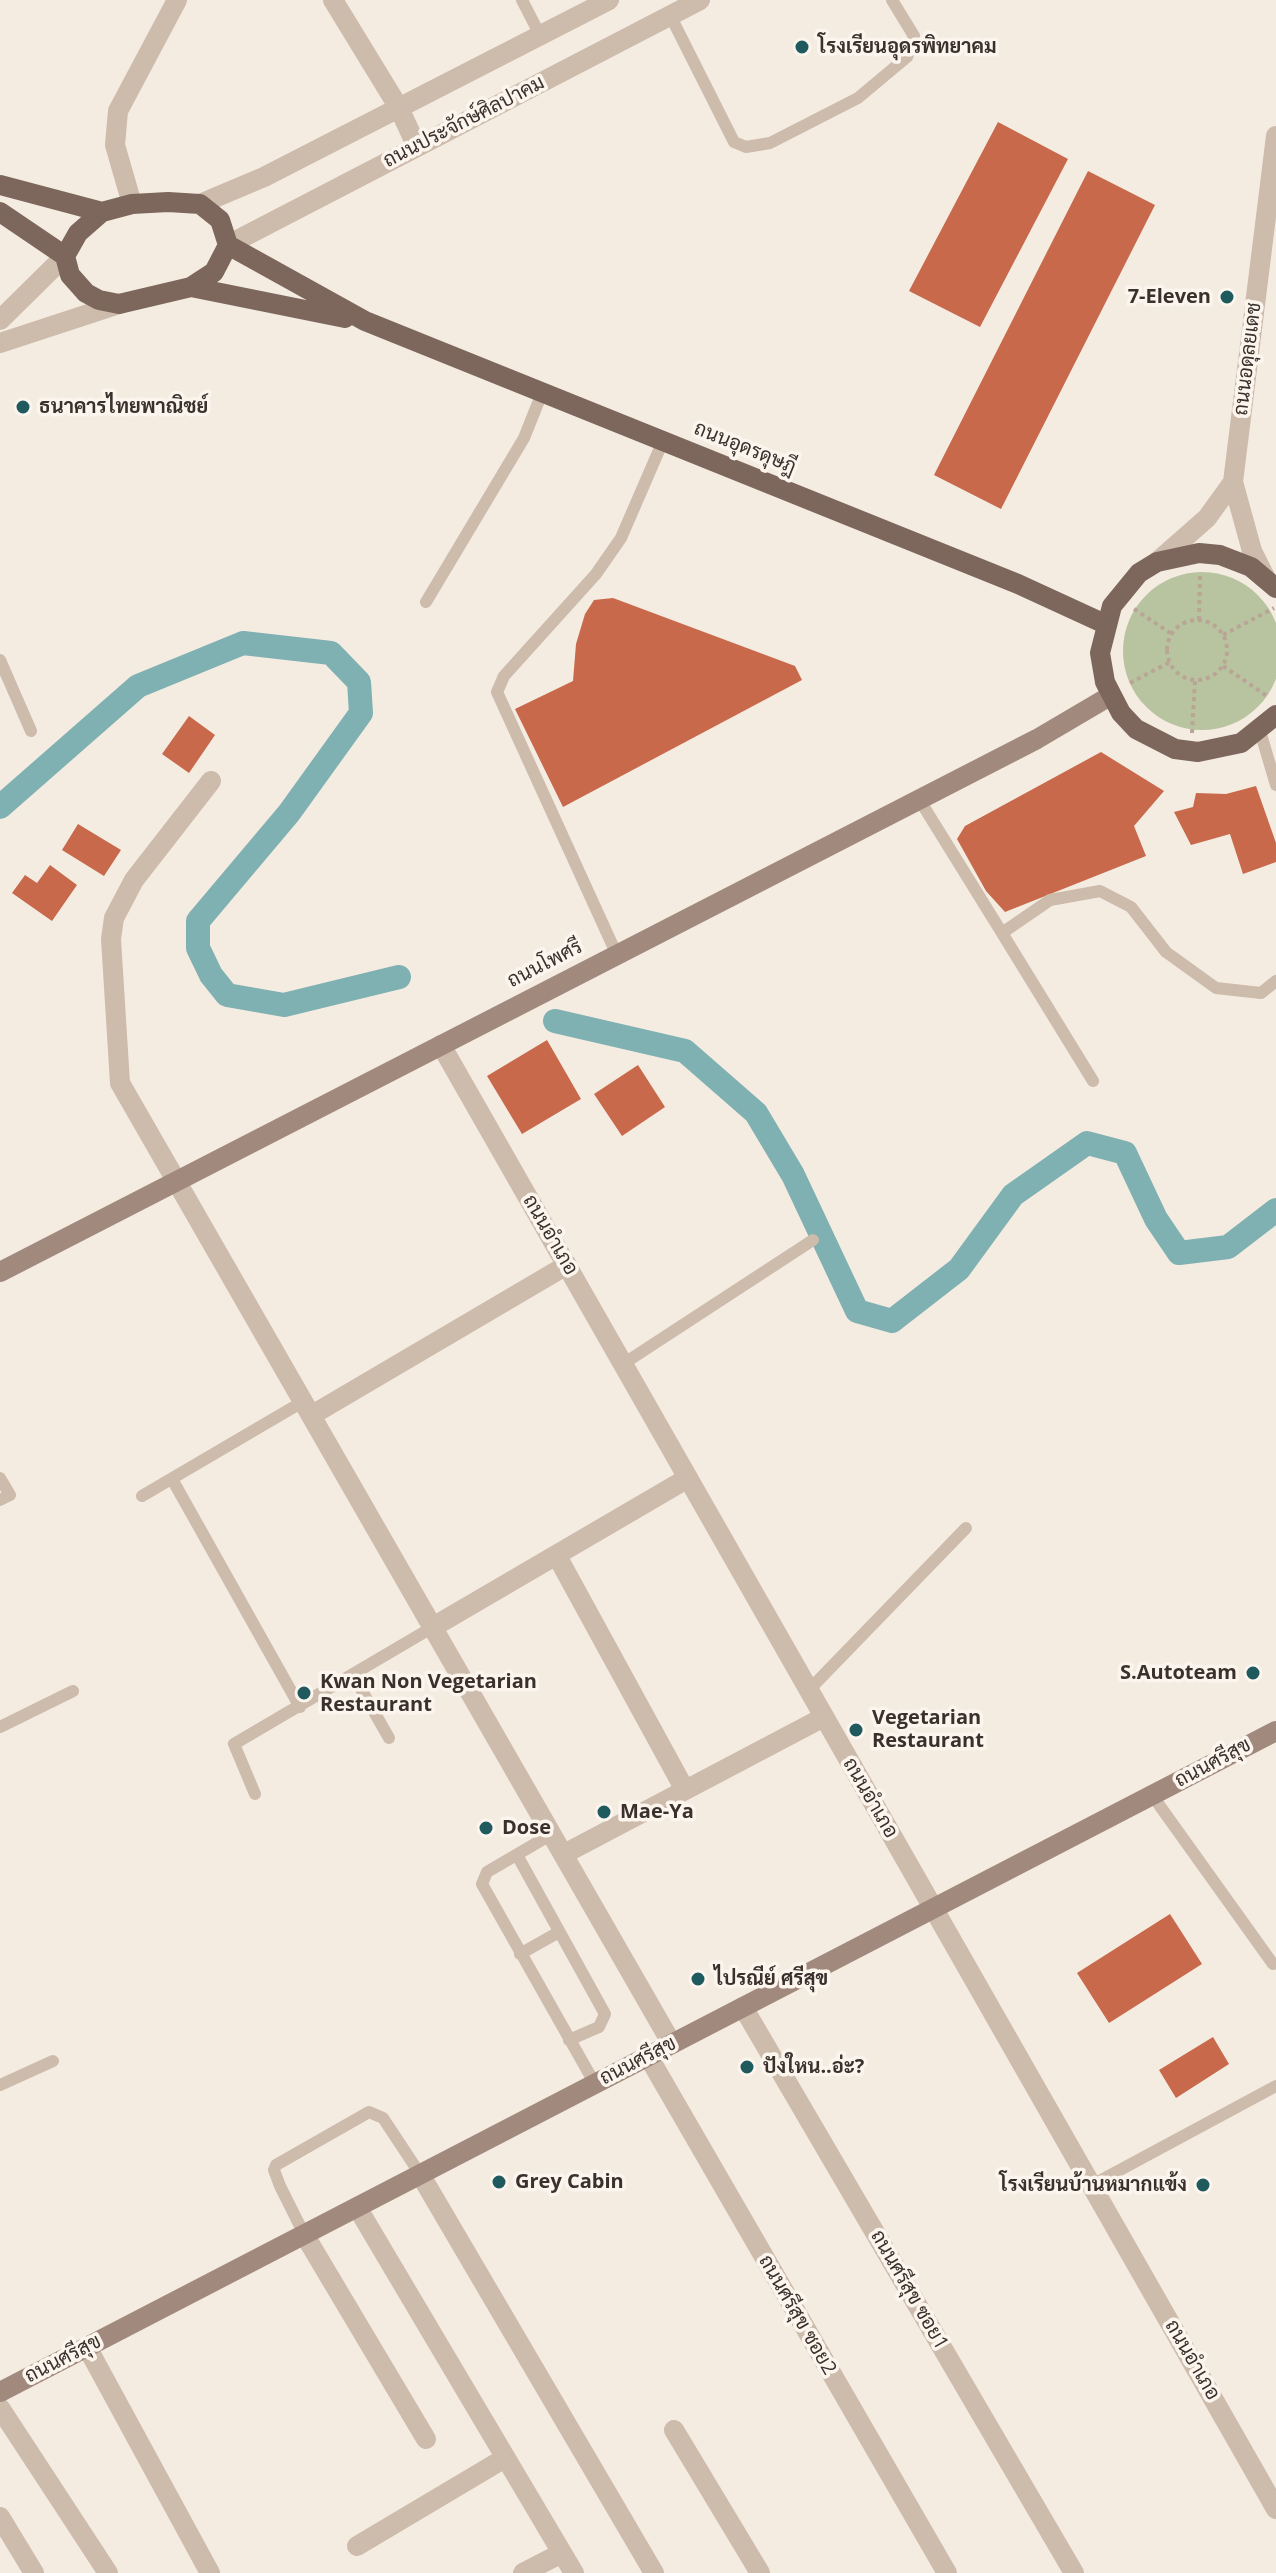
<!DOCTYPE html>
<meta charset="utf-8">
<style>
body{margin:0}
canvas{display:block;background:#f4ebe1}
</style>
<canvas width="1276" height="2573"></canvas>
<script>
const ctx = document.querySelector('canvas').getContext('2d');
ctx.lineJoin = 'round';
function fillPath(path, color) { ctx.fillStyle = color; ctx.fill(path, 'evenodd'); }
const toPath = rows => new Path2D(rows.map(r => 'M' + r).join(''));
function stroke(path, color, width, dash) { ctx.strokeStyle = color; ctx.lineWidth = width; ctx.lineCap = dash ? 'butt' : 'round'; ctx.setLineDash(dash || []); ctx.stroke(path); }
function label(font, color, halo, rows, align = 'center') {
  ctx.font = font + ' "Open Sans",Sarabun,sans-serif'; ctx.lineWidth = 7; ctx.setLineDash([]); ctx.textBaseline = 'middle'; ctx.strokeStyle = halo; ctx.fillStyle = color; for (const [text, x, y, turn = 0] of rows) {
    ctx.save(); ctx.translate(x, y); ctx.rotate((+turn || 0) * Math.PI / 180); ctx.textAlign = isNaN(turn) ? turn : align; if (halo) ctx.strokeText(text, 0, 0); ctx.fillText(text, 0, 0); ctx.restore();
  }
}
const green = toPath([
 '1123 651a79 79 0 1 1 158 0a79 79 0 1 1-158 0Z'
]);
const canal = toPath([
 [0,807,138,686,243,643,331,653,359,682,361,713,289,813,198,921,198,948,211,975,227,995,284,1005,399,977],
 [555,1021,685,1051,756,1113,793,1175,857,1311,892,1321,959,1269,1013,1195,1087,1143,1125,1153,1156,1219,1179,1253,1228,1247,1276,1210]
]);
const building = toPath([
 [998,122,1068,159,980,327,909,291],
 [1088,171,1155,205,1001,509,934,475],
 [613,598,795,666,802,680,563,807,515,709,573,681,576,644,585,614,594,600],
 [189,716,215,735,189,773,162,754],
 [1101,752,1164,791,1134,826,1146,856,1005,912,986,891,957,839,965,826],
 [1256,786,1276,843,1276,862,1243,874,1230,834,1191,845,1174,812,1193,807,1196,793,1226,794],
 [78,824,121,850,104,876,62,850],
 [50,865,77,885,52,921,12,893,25,875,37,883],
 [547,1040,581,1099,522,1134,487,1076],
 [638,1065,665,1107,622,1136,594,1094],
 [1170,1914,1202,1964,1109,2023,1077,1973],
 [1213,2037,1229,2064,1176,2098,1159,2070]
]);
const path = toPath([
 [1134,609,1172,634],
 [1199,620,1200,575],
 '1167 650a30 30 0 1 1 60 0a30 30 0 1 1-60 0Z',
 [1223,635,1274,608],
 [1223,666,1267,696],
 [1130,683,1170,662],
 [1192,733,1195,680]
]);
const service = toPath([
 [522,0,540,35],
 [670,15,734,142,746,147,770,143,858,98,907,57,914,36,892,0],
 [426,602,524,438,542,393],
 [0,660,31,731],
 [1260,731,1276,785],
 [919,799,1002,933,1050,900,1100,891,1131,907,1166,952,1216,988,1261,993,1276,981],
 [1002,933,1093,1081],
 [617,955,497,692,504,676,596,574,621,538,663,441],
 [623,1364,813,1240],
 [0,1478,10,1495,0,1500],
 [172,1479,300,1707],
 [142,1496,304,1401],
 [353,1675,389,1738],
 [809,1690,966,1528],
 [0,1727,73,1691],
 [255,1794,234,1744,433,1627],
 [1152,1795,1273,1964],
 [552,1834,487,1872,482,1884,595,2084],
 [517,1855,605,2014,599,2027,569,2040],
 [520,1954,559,1932],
 [0,2085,53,2061],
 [1092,2185,1276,2086],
 [304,2234,280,2186,274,2170,276,2165,369,2112,383,2118,420,2174]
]);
const minor = toPath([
 [333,0,399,108],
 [132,204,115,145,118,111,177,0],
 [1157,562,1207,518,1233,482],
 [1265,577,1252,551,1233,482,1276,136],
 [211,781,134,880,114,918,111,939,120,1083,672,2044],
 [312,1415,567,1265],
 [557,1556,685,1790],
 [433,1627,688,1478],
 [564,1854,824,1717],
 [743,2007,1074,2573],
 [648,2056,947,2573],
 [420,2174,654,2573],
 [357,2207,574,2573],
 [304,2234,426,2439],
 [87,2347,210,2573],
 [0,2408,108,2573],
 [674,2430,760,2573],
 [0,2517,34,2573],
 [357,2546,505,2458],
 [523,2573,562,2553]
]);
const tertiary = toPath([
 [399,108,417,147],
 [200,204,264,177,609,0],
 [228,245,700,0],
 [0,320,65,256],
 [0,343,119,304],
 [441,1045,1276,2509]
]);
const secondary = toPath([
 [0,1272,1037,739,1110,696],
 [0,2392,1276,1731]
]);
const primary = toPath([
 [0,185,102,212],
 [168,202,200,204,220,220,228,245,214,272,191,287,119,304,99,300,86,293,70,275,65,256,78,233,102,212,132,204,168,202],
 [0,212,65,256],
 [228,245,365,321,1018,584,1105,624],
 [191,287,345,318],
 [1276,588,1251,567,1220,555,1199,553,1157,562,1139,573,1112,606,1100,653,1105,682,1121,713,1136,729,1175,749,1198,752,1241,743,1276,715]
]);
const markers = [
 [802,47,8,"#1f5a5e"],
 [1227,297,8,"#1f5a5e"],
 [23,407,8,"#1f5a5e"],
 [1253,1673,8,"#1f5a5e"],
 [304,1693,8,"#1f5a5e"],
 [856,1730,8,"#1f5a5e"],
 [604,1812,8,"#1f5a5e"],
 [486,1828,8,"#1f5a5e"],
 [698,1979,8,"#1f5a5e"],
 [747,2067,8,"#1f5a5e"],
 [499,2182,8,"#1f5a5e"],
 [1203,2185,8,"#1f5a5e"]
];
const poiNames = [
 ["โรงเรียนอุดรพิทยาคม",818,47],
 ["7-Eleven",1211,297,"right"],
 ["ธนาคารไทยพาณิชย์",39,407],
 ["S.Autoteam",1237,1673,"right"],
 ["Kwan Non Vegetarian",320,1682],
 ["Restaurant",320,1705],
 ["Vegetarian",872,1718],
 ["Restaurant",872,1741],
 ["Mae-Ya",620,1812],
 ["Dose",502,1828],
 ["ไปรณีย์ ศรีสุข",714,1979],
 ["ปังใหน..อ่ะ?",763,2067],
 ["Grey Cabin",515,2182],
 ["โรงเรียนบ้านหมากแข้ง",1187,2185,"right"]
];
const streetNames = [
 ["ถนนประจักษ์ศิลปาคม",464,122,-27],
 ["ถนนอดุลยเดช",1248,359,-83],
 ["ถนนอุดรดุษฎี",745,448,22],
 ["ถนนโพศรี",545,964,-27],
 ["ถนนอำเภอ",550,1235,60],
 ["ถนนศรีสุข",1213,1763,-28],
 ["ถนนอำเภอ",870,1798,60],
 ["ถนนศรีสุข",638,2061,-27],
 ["ถนนศรีสุข ซอย1",909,2290,60],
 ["ถนนศรีสุข ซอย2",797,2315,60],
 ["ถนนศรีสุข",63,2359,-27],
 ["ถนนอำเภอ",1192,2360,60]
];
fillPath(green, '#b8c4a0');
stroke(canal, '#7fb0b2', 24);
fillPath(building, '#c8694b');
stroke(path, '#b9a596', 4, [4, 4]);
stroke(service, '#cdbbac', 12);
stroke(minor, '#cdbbac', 20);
stroke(tertiary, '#cdbbac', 20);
stroke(secondary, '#a18a7d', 20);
stroke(primary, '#7d675c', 20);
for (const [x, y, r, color] of markers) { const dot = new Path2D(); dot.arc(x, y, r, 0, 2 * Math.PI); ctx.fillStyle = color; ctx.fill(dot); stroke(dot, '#fbf5ee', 3); }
label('bold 20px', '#3b302b', '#fbf5ee', poiNames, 'left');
label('20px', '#3b302b', '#fbf5ee', streetNames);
</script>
